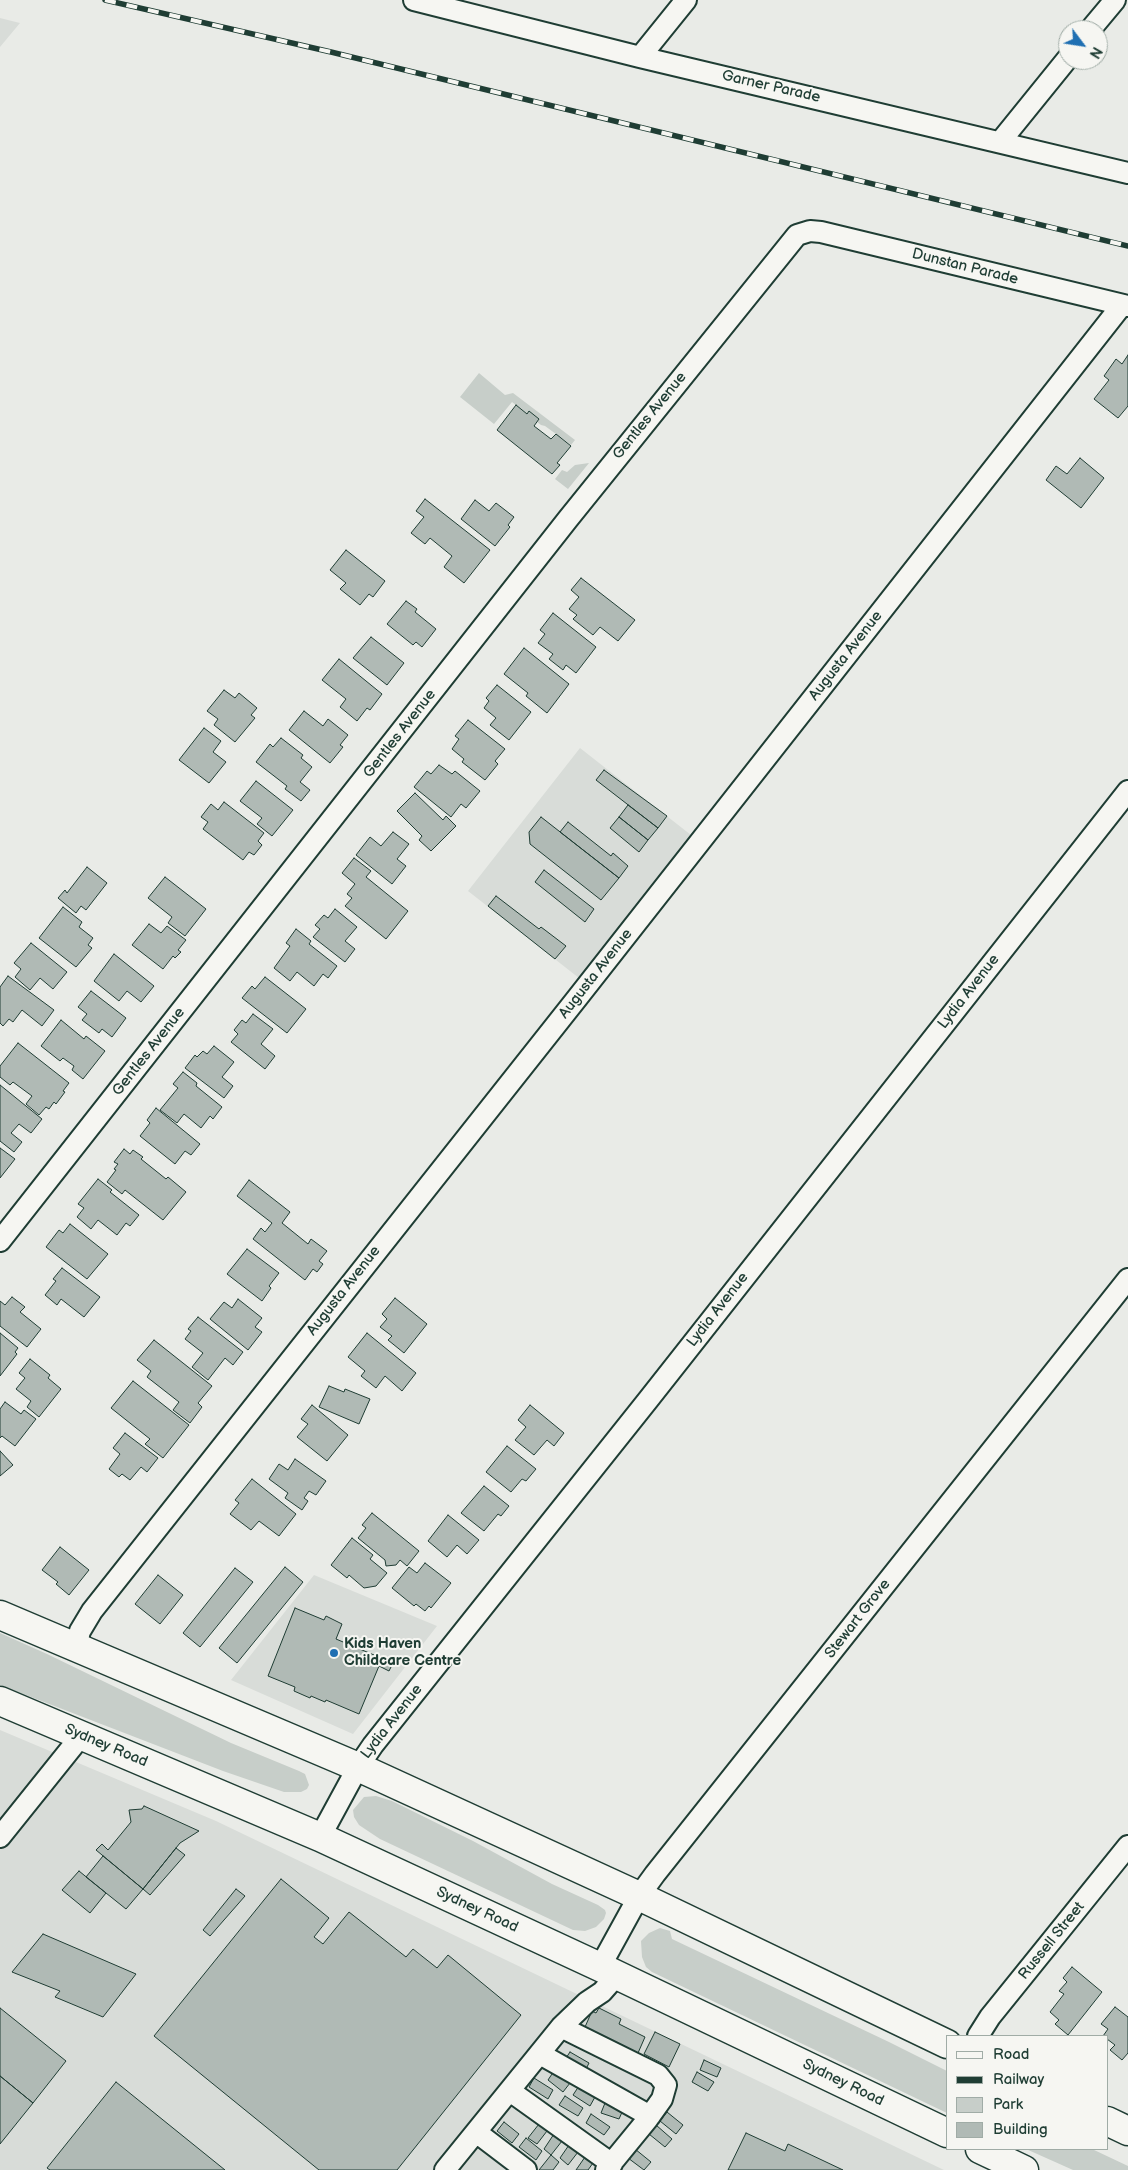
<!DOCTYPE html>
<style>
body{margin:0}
#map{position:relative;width:1128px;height:2170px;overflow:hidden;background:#e9ebe7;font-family:"Balsamiq Sans",sans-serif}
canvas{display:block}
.legend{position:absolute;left:946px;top:2035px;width:162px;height:115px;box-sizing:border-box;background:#f6f6f2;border:1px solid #a0aca6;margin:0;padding:6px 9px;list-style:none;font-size:15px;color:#1f3d34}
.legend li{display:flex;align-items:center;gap:10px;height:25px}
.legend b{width:25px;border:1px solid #a0aca6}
.north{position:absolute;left:1058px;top:20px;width:50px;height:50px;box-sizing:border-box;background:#f6f6f2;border:1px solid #a0aca6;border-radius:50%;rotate:121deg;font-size:14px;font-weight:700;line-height:20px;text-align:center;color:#1f3d34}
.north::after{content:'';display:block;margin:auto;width:18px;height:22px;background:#1f6fb2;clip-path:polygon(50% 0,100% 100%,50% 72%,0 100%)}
</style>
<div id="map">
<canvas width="1128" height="2170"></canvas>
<ul class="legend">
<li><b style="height:6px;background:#f6f6f2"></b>Road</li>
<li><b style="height:6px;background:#1f3d34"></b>Railway</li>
<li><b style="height:14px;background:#c7cec9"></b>Park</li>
<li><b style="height:14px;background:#b0bab5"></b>Building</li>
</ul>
<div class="north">N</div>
</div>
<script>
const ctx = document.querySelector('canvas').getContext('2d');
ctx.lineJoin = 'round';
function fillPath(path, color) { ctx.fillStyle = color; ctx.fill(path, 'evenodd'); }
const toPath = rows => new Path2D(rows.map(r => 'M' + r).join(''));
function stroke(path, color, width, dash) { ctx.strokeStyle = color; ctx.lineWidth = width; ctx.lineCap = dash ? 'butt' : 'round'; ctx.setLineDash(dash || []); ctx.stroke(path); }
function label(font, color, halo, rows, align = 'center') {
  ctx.font = font + ' "Balsamiq Sans",sans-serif'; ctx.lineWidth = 4; ctx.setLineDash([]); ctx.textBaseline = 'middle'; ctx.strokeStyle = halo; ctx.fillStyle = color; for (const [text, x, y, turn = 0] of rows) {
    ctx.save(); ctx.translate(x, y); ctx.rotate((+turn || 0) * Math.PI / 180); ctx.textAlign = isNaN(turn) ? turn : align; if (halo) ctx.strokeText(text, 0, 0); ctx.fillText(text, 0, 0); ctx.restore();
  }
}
const built = toPath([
 [0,18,20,23,0,47],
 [580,748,691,835,579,978,468,891],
 [314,1575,437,1626,353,1734,231,1680],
 [0,1730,216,1821,944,2170,0,2170]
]);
const green = toPath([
 [479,373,505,395,513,393,575,440,571,445,545,426,541,425,537,422,539,419,527,414,512,402,494,424,460,397],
 [589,463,568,489,555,479,562,470,567,472,575,465],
 [0,1633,47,1654,231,1743,299,1771,305,1774,309,1785,307,1789,301,1792,284,1792,223,1771,0,1685],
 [376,1796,392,1801,473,1841,552,1884,598,1905,605,1910,606,1913,604,1919,596,1927,585,1931,573,1930,380,1839,359,1825,354,1817,353,1810,364,1797],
 [660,1928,670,1931,672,1939,889,2042,947,2071,947,2113,652,1972,646,1967,642,1957,641,1941,649,1933],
 [1026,2149,1092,2149,1128,2166,1128,2170,1073,2170]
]);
const building = toPath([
 [1128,355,1128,406,1118,418,1094,399,1109,380,1104,376,1116,359,1122,364,1128,355],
 [516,405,527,414,529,411,539,419,534,426,551,439,556,434,571,446,557,463,560,465,552,474,497,430,516,405],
 [1080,458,1104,478,1081,508,1046,480,1056,466,1067,474,1080,458],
 [425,499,490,550,464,583,444,567,452,556,430,538,425,544,411,533,424,517,416,511,425,499],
 [475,500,489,511,496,503,514,517,508,525,510,527,495,546,461,519,475,500],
 [346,550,385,581,373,597,369,594,360,605,340,589,346,583,330,570,346,550],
 [581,578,635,620,618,641,600,627,593,635,573,619,577,615,569,609,579,597,571,590,581,578],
 [406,601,417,609,415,612,436,629,422,647,416,642,413,645,387,624,406,601],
 [553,613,596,647,576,673,566,665,563,670,549,659,553,654,538,643,545,634,540,630,553,613],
 [371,637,404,663,387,685,353,658,371,637],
 [524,648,569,684,547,713,526,696,528,693,504,674,524,648],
 [339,659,382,694,370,710,367,708,357,721,340,707,346,699,322,680,339,659],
 [497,685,531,712,509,740,490,725,496,718,484,708,489,701,486,698,497,685],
 [224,690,235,698,239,693,257,708,251,715,255,718,235,742,214,725,218,719,207,711,224,690],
 [304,711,323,726,328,719,348,735,340,745,343,747,330,763,289,730,304,711],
 [468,720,505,749,495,761,498,764,485,780,462,762,464,759,452,749,459,739,455,736,468,720],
 [204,728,221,741,213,752,226,762,209,783,179,760,204,728],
 [281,738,303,755,301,758,312,767,300,782,310,790,301,801,285,789,287,786,256,762,270,744,273,747,281,738],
 [439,765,452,774,455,771,480,791,466,808,461,804,451,817,414,787,427,771,431,774,439,765],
 [604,770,667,816,658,828,596,780,604,770],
 [256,781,293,810,272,836,257,824,262,818,240,801,256,781],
 [415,793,443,820,446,816,456,826,431,851,419,840,422,836,397,811,415,793],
 [224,802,264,833,258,841,262,845,254,855,249,852,243,860,203,829,208,822,201,817,211,804,218,810,224,802],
 [628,805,658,828,648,840,619,817,628,805],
 [541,817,619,878,601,900,530,844,529,832,541,817],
 [619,817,648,840,639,852,610,828,619,817],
 [568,822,611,856,613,853,628,866,619,878,560,832,568,822],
 [393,832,409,844,397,859,406,866,392,884,356,855,370,837,381,846,393,832],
 [354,858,371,871,366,877,408,911,386,939,345,906,352,898,347,894,355,884,342,873,354,858],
 [87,867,107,883,86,910,81,906,76,913,58,898,65,890,67,893,87,867],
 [544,870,594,909,585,922,535,882,544,870],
 [165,877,206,909,185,936,168,923,172,917,148,898,165,877],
 [496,896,539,929,541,927,566,946,555,959,488,906,496,896],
 [63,907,82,922,79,927,93,938,88,945,92,948,76,967,39,938,63,907],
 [335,909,357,927,345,941,355,949,345,962,313,937,320,929,315,925,324,915,328,918,335,909],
 [149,924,161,933,167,926,186,940,178,950,181,952,175,958,173,956,163,969,132,945,149,924],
 [296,929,311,941,309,944,337,966,328,978,323,974,314,986,297,972,290,981,274,968,290,946,286,943,296,929],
 [31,943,67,972,53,989,40,978,30,990,15,977,21,969,14,963,31,943],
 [114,954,154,986,141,1002,127,991,119,1001,94,981,114,954],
 [8,976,54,1010,42,1026,22,1010,13,1022,9,1019,3,1026,0,1023,0,987,8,976],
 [265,977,306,1009,287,1033,242,998,252,986,255,989,265,977],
 [91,991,126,1018,112,1037,102,1029,99,1033,82,1020,87,1014,78,1007,91,991],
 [253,1014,273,1029,261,1044,275,1056,265,1069,231,1042,238,1034,234,1030,242,1020,246,1023,253,1014],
 [61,1020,84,1039,86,1036,105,1051,83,1079,72,1070,74,1066,63,1058,60,1061,41,1046,61,1020],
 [18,1043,69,1083,63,1091,65,1092,56,1104,54,1102,49,1109,46,1107,39,1115,26,1104,32,1096,13,1082,10,1085,0,1077,0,1066,18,1043],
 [214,1046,234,1062,222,1077,233,1086,224,1098,185,1068,195,1055,197,1057,203,1051,207,1054,214,1046],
 [183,1072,197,1083,196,1086,222,1107,213,1119,210,1116,201,1128,184,1114,177,1123,160,1110,178,1088,173,1084,183,1072],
 [0,1085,42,1119,31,1133,19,1124,11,1133,22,1142,14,1152,0,1141,0,1085],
 [156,1108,200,1144,191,1155,185,1151,175,1164,140,1136,150,1123,147,1120,156,1108],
 [0,1148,15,1159,0,1178,0,1148],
 [124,1149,130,1154,133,1150,143,1157,141,1159,166,1179,168,1177,186,1192,163,1220,125,1190,122,1194,107,1182,116,1170,114,1169,118,1164,114,1162,124,1149],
 [98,1179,112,1190,110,1192,139,1215,130,1226,126,1223,117,1235,98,1220,91,1229,77,1217,84,1208,78,1204,98,1179],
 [249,1180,290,1212,282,1223,308,1244,311,1239,327,1251,319,1261,323,1264,317,1272,313,1269,305,1280,253,1239,261,1228,265,1232,272,1223,237,1196,249,1180],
 [70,1224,108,1254,87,1279,46,1247,59,1230,63,1233,70,1224],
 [247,1249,279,1273,269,1286,271,1288,262,1301,227,1274,247,1249],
 [62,1268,100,1297,84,1317,61,1299,57,1305,45,1295,56,1281,53,1279,62,1268],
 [12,1297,25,1307,20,1312,41,1329,27,1347,0,1326,0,1301,5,1305,12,1297],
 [395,1298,427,1324,404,1353,388,1340,392,1336,380,1327,387,1319,382,1314,395,1298],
 [238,1299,262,1318,255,1327,262,1332,248,1350,210,1319,224,1302,232,1308,238,1299],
 [198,1317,243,1352,233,1365,225,1358,208,1380,192,1367,203,1353,185,1339,191,1331,188,1329,198,1317],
 [0,1333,18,1348,15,1352,17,1354,0,1376,0,1333],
 [367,1333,416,1373,402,1391,385,1376,376,1388,361,1376,365,1371,348,1357,367,1333],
 [154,1340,212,1386,198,1403,202,1407,190,1423,173,1410,179,1402,147,1377,151,1371,137,1360,154,1340],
 [30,1359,50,1375,48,1378,61,1389,39,1417,27,1407,31,1401,16,1389,25,1378,19,1373,30,1359],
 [133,1381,189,1425,163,1458,145,1444,150,1439,111,1408,133,1381],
 [329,1386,344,1392,345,1389,370,1399,359,1424,319,1407,329,1386],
 [5,1402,21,1414,24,1410,36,1419,15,1446,2,1436,0,1438,0,1409,5,1402],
 [312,1405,348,1435,327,1461,297,1437,308,1424,301,1419,312,1405],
 [530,1405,564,1433,554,1446,547,1440,534,1455,515,1440,526,1427,518,1420,530,1405],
 [125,1433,158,1458,147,1472,141,1467,130,1480,122,1474,119,1477,109,1469,120,1454,113,1448,125,1433],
 [507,1446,536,1469,526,1481,522,1479,511,1492,486,1472,507,1446],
 [0,1451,13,1465,0,1476,0,1451],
 [295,1459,326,1481,316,1495,309,1491,304,1498,308,1501,302,1510,285,1498,288,1493,269,1479,279,1464,288,1470,295,1459],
 [252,1479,296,1514,279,1536,259,1521,251,1530,230,1514,239,1503,235,1500,252,1479],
 [484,1486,509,1506,501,1516,498,1514,484,1531,461,1513,484,1486],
 [372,1513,419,1551,407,1566,400,1560,396,1565,386,1566,385,1560,358,1538,366,1528,362,1525,372,1513],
 [448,1515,479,1540,467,1554,457,1545,447,1557,428,1541,448,1515],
 [352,1538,373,1555,370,1559,387,1573,376,1586,364,1588,349,1575,347,1578,331,1565,352,1538],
 [60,1547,89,1570,69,1595,56,1584,58,1582,42,1570,60,1547],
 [425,1563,451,1583,431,1608,429,1606,425,1611,416,1604,414,1606,392,1588,409,1567,417,1573,425,1563],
 [285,1567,303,1582,237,1663,219,1648,285,1567],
 [235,1568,253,1582,200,1647,183,1633,235,1568],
 [158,1575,183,1595,160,1624,135,1604,158,1575],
 [295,1608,324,1620,326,1616,342,1624,336,1639,393,1663,389,1671,379,1666,359,1714,326,1700,325,1702,311,1696,310,1698,294,1691,295,1687,268,1676,295,1608],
 [144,1806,199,1831,180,1843,143,1889,96,1850,102,1844,108,1850,131,1822,129,1810,142,1809,144,1806],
 [176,1848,185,1855,150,1895,143,1889,176,1848],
 [103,1856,143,1889,126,1909,86,1877,103,1856],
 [79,1871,106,1893,90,1913,62,1890,79,1871],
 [281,1879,329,1918,314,1937,323,1944,349,1912,406,1957,413,1949,437,1968,448,1955,521,2015,397,2170,319,2170,154,2036,281,1879],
 [236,1889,245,1896,210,1936,203,1930,236,1889],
 [43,1934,136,1974,103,2017,55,1997,60,1991,12,1972,43,1934],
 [1072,1967,1102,1992,1068,2035,1055,2024,1059,2020,1050,2012,1064,1994,1059,1991,1067,1982,1063,1978,1072,1967],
 [1115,2007,1128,2017,1128,2053,1122,2060,1110,2050,1115,2045,1107,2039,1107,2036,1103,2036,1108,2029,1101,2024,1115,2007],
 [0,2008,66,2061,33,2103,0,2076,0,2008],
 [599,2008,621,2019,619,2024,645,2037,638,2053,585,2027,592,2011,596,2013,599,2008],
 [655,2032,680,2044,669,2067,644,2054,655,2032],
 [570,2052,589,2063,584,2073,564,2061,570,2052],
 [704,2060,721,2068,717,2077,700,2070,704,2060],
 [554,2071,570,2083,563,2092,548,2080,554,2071],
 [697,2072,714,2082,708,2091,692,2082,697,2072],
 [0,2076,33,2103,0,2144,0,2076],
 [534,2078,553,2090,548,2099,529,2087,534,2078],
 [116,2082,225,2170,50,2170,47,2168,116,2082],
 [579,2086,595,2097,590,2106,573,2095,579,2086],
 [565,2096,583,2108,578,2116,559,2105,565,2096],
 [605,2103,623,2110,619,2119,601,2113,605,2103],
 [667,2112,683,2125,676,2134,660,2121,667,2112],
 [591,2114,610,2127,604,2135,586,2123,591,2114],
 [504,2122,519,2134,512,2143,497,2131,504,2122],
 [539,2124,547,2131,537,2144,528,2138,539,2124],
 [656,2125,672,2139,665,2147,649,2134,656,2125],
 [746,2133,785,2151,788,2144,843,2170,728,2170,746,2133],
 [554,2134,562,2141,551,2155,544,2149,554,2134],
 [526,2138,542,2151,536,2160,519,2147,526,2138],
 [569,2145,578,2152,568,2165,560,2158,569,2145],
 [635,2149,651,2162,644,2170,628,2158,635,2149],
 [551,2155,559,2162,553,2170,539,2170,551,2155],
 [585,2157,593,2163,588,2170,576,2170,585,2157]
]);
const minor = toPath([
 [414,0,640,57,1128,173],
 [1090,30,1115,0],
 [640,57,686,0],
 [1000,142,1068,58],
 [0,1241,568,519,797,235,810,231,821,232,1128,306],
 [76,1647,80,1631,92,1611,578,997,1122,305],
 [0,1837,81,1736],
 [320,1837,358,1767,373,1745,648,1400,1128,791],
 [600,1967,639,1896,655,1874,1128,1279],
 [561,2027,658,2075,666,2085,662,2099,647,2120,606,2170],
 [978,2036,990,2017,1128,1846],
 [540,2054,650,2116],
 [510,2091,612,2164],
 [476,2132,526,2170],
 [445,2170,561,2027,587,2002,602,1992,617,1975]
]);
const trunk = toPath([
 [0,1615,358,1767,639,1896,947,2044],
 [0,1701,320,1837,600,1967,947,2133],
 [1107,2121,1128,2131],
 [980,2149,1024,2170]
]);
const rail = toPath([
 [105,0,331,52,1128,246]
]);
const markers = [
 [334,1653,5,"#1f6fb2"]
];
const streetNames = [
 ["Garner Parade",771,87,13],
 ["Dunstan Parade",965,267,14],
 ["Gentles Avenue",650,416,-51],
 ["Augusta Avenue",846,656,-52],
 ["Gentles Avenue",400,734,-52],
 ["Augusta Avenue",596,974,-52],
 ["Lydia Avenue",969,992,-52],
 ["Gentles Avenue",149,1052,-52],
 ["Augusta Avenue",344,1291,-52],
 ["Lydia Avenue",718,1310,-52],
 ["Stewart Grove",858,1619,-52],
 ["Lydia Avenue",392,1722,-52],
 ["Sydney Road",106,1746,23],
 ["Sydney Road",477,1910,25],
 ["Russell Street",1052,1941,-51],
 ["Sydney Road",843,2083,26]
];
const poiNames = [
 ["Kids Haven",344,1644],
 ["Childcare Centre",344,1661]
];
fillPath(built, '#d8dcd8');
fillPath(green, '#c7cec9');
fillPath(building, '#b0bab5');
stroke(building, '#1f3d34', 1);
stroke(minor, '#1f3d34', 24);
stroke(trunk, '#1f3d34', 31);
stroke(minor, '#f6f6f2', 20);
stroke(trunk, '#f6f6f2', 28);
stroke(rail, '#1f3d34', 5.5);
stroke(rail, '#f6f6f2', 4, [11]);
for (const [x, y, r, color] of markers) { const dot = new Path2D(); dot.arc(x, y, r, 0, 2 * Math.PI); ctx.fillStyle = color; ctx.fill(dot); stroke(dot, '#f6f6f2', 2); }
label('15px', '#1f3d34', '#f6f6f2', streetNames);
label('bold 15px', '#1f3d34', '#f6f6f2', poiNames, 'left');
</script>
